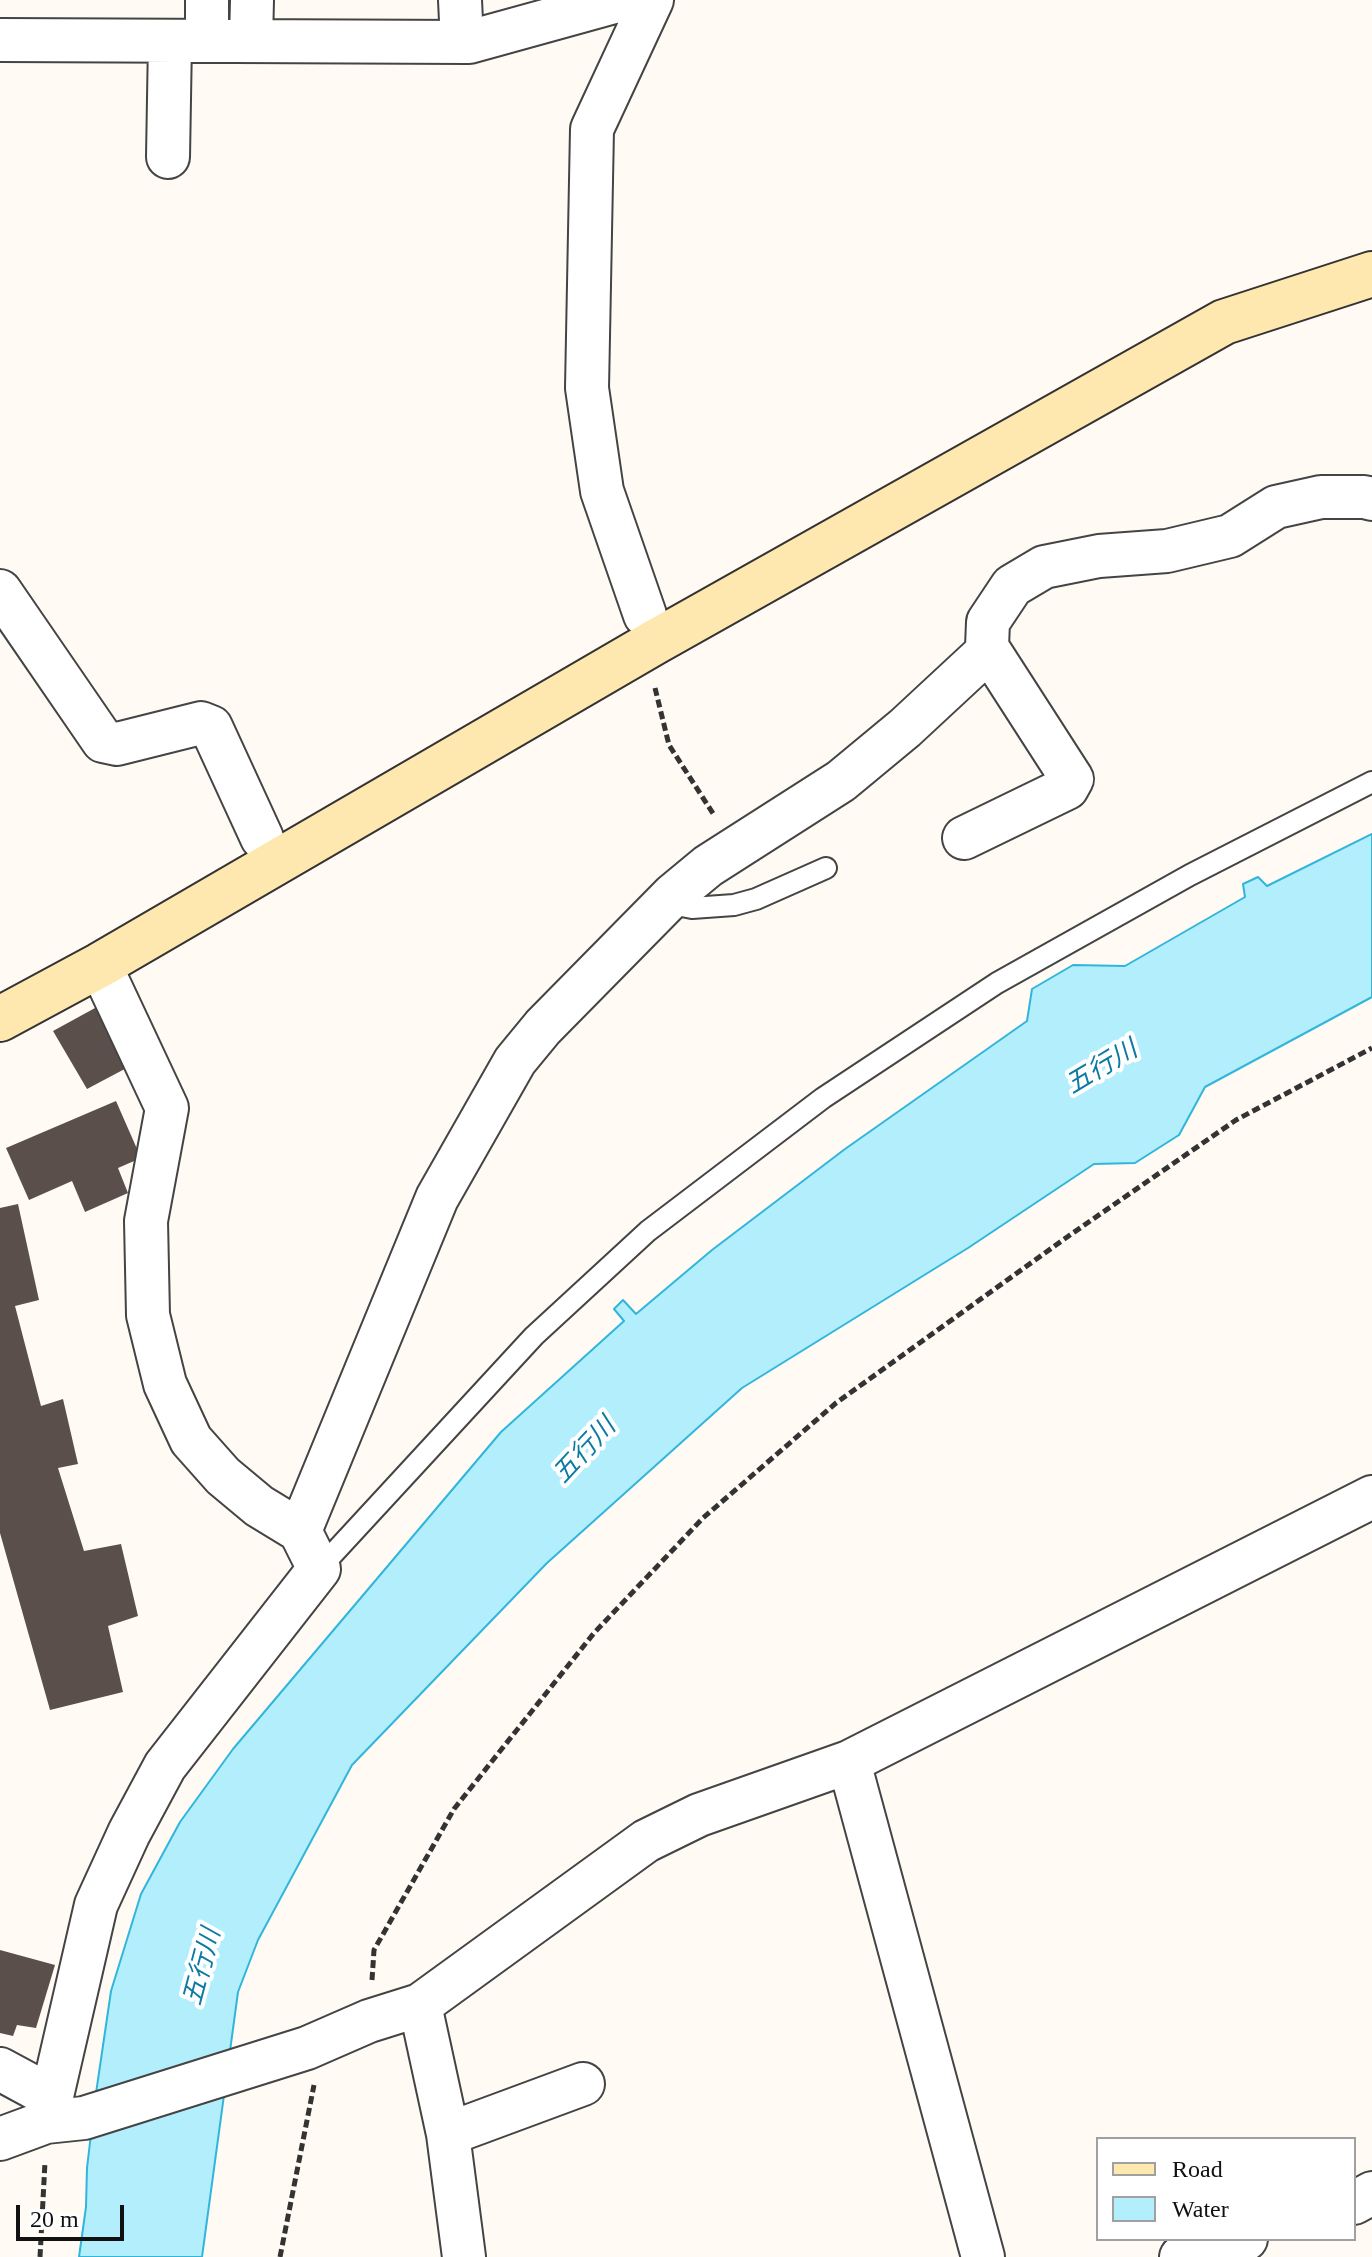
<!DOCTYPE html>
<meta charset="utf-8">
<style>
body{margin:0}
#map{position:relative;width:1372px;height:2257px;overflow:hidden;background:#fffbf4;font-family:"Times New Roman",serif}
canvas{display:block}
.legend{position:absolute;left:1096px;top:2137px;width:260px;height:104px;box-sizing:border-box;background:#fff;border:2px solid #a0a0a0;margin:0;padding:10px 14px;list-style:none;font-size:24px;color:#111}
.legend li{display:flex;align-items:center;gap:16px;height:40px}
.legend b{width:40px;border:2px solid #a0a0a0}
.scale{position:absolute;left:16px;top:2205px;width:108px;height:36px;box-sizing:border-box;border:4px solid #111;border-top:0;padding-left:10px;font-size:24px;line-height:28px;white-space:nowrap;color:#111;-webkit-text-stroke:6px #fff;paint-order:stroke}
</style>
<div id="map">
<canvas width="1372" height="2257"></canvas>
<ul class="legend">
<li><b style="height:10px;background:#ffe8af"></b>Road</li>
<li><b style="height:22px;background:#b3eefc"></b>Water</li>
</ul>
<div class="scale">20 m</div>
</div>
<script>
const ctx = document.querySelector('canvas').getContext('2d');
ctx.lineJoin = 'round';
function fillPath(path, color) { ctx.fillStyle = color; ctx.fill(path, 'evenodd'); }
const toPath = rows => new Path2D(rows.map(r => 'M' + r).join(''));
function stroke(path, color, width, dash) { ctx.strokeStyle = color; ctx.lineWidth = width; ctx.lineCap = dash ? 'butt' : 'round'; ctx.setLineDash(dash || []); ctx.stroke(path); }
function label(font, color, halo, rows, align = 'center') {
  ctx.font = font + ' "Times New Roman","Noto Sans JP",serif'; ctx.lineWidth = 8; ctx.setLineDash([]); ctx.textBaseline = 'middle'; ctx.strokeStyle = halo; ctx.fillStyle = color; for (const [text, x, y, turn = 0] of rows) {
    ctx.save(); ctx.translate(x, y); ctx.rotate((+turn || 0) * Math.PI / 180); ctx.textAlign = isNaN(turn) ? turn : align; if (halo) ctx.strokeText(text, 0, 0); ctx.fillText(text, 0, 0); ctx.restore();
  }
}
const water = toPath([
 [1372,834,1372,997,1205,1087,1179,1135,1135,1163,1094,1164,968,1248,742,1388,547,1563,352,1765,258,1940,238,1992,202,2257,79,2257,86,2207,87,2168,95,2100,111,1991,141,1894,180,1822,233,1749,501,1432,624,1321,614,1309,623,1300,636,1314,712,1250,845,1149,1027,1021,1032,989,1073,965,1125,966,1245,897,1243,884,1258,877,1267,886,1372,834]
]);
const building = toPath([
 [106,1002,136,1063,87,1089,53,1031],
 [116,1101,141,1158,118,1168,128,1193,85,1212,72,1181,29,1200,6,1148],
 [18,1204,39,1300,15,1306,41,1406,63,1399,78,1464,58,1468,84,1551,121,1544,138,1616,108,1626,123,1692,50,1710,0,1533,0,1208],
 [0,1950,55,1965,36,2028,17,2025,13,2036,0,2033]
]);
const path = toPath([
 [655,688,669,745,714,815],
 [372,1980,374,1950,454,1809,594,1633,703,1518,836,1403,1070,1235,1236,1120,1372,1048],
 [40,2257,45,2162],
 [280,2257,314,2085]
]);
const lane = toPath([
 [666,903,692,908,734,905,756,899,826,868],
 [319,1569,534,1336,648,1231,823,1098,997,983,1190,875,1372,782]
]);
const street = toPath([
 [460,0,462,42],
 [0,40,469,42,621,0],
 [207,41,207,0],
 [251,41,252,0],
 [168,157,170,41],
 [0,591,103,741,117,744,201,723,211,727,262,838],
 [645,615,602,491,587,388,592,129,652,0],
 [964,838,1067,788,1072,779,987,647,988,622,1012,586,1044,567,1099,556,1167,551,1230,536,1276,507,1321,497,1364,497,1372,499],
 [300,1531,437,1198,515,1061,543,1027,673,895,708,866,841,781,905,728,989,650],
 [849,1762,983,2257],
 [420,2005,448,2134,464,2257],
 [0,2069,50,2096],
 [46,2122,96,1905,129,1833,165,1766,319,1569,300,1531,259,1506,223,1476,191,1440,165,1384,148,1315,146,1221,167,1108,100,965],
 [448,2134,583,2084],
 [0,2139,46,2122,84,2118,307,2048,369,2021,420,2005,646,1841,699,1815,849,1762,1372,1497],
 [1354,2203,1372,2193],
 [1181,2257,1246,2239]
]);
const secondary = toPath([
 [0,1019,100,965,655,642,1224,322,1372,274]
]);
const waterNames = [
 ["五行川",1102,1068,-31],
 ["五行川",585,1451,-47],
 ["五行川",203,1967,-75]
];
fillPath(water, '#b3eefc');
stroke(water, '#32b5db', 2);
fillPath(building, '#5b4f4c');
stroke(lane, '#444', 24);
stroke(street, '#444', 46);
stroke(secondary, '#333', 48);
stroke(path, '#333', 5, [8, 4]);
stroke(lane, '#fff', 20);
stroke(street, '#fff', 42);
stroke(secondary, '#ffe8af', 44);
label('italic 26px', '#0c7aa2', '#fff', waterNames);
</script>
